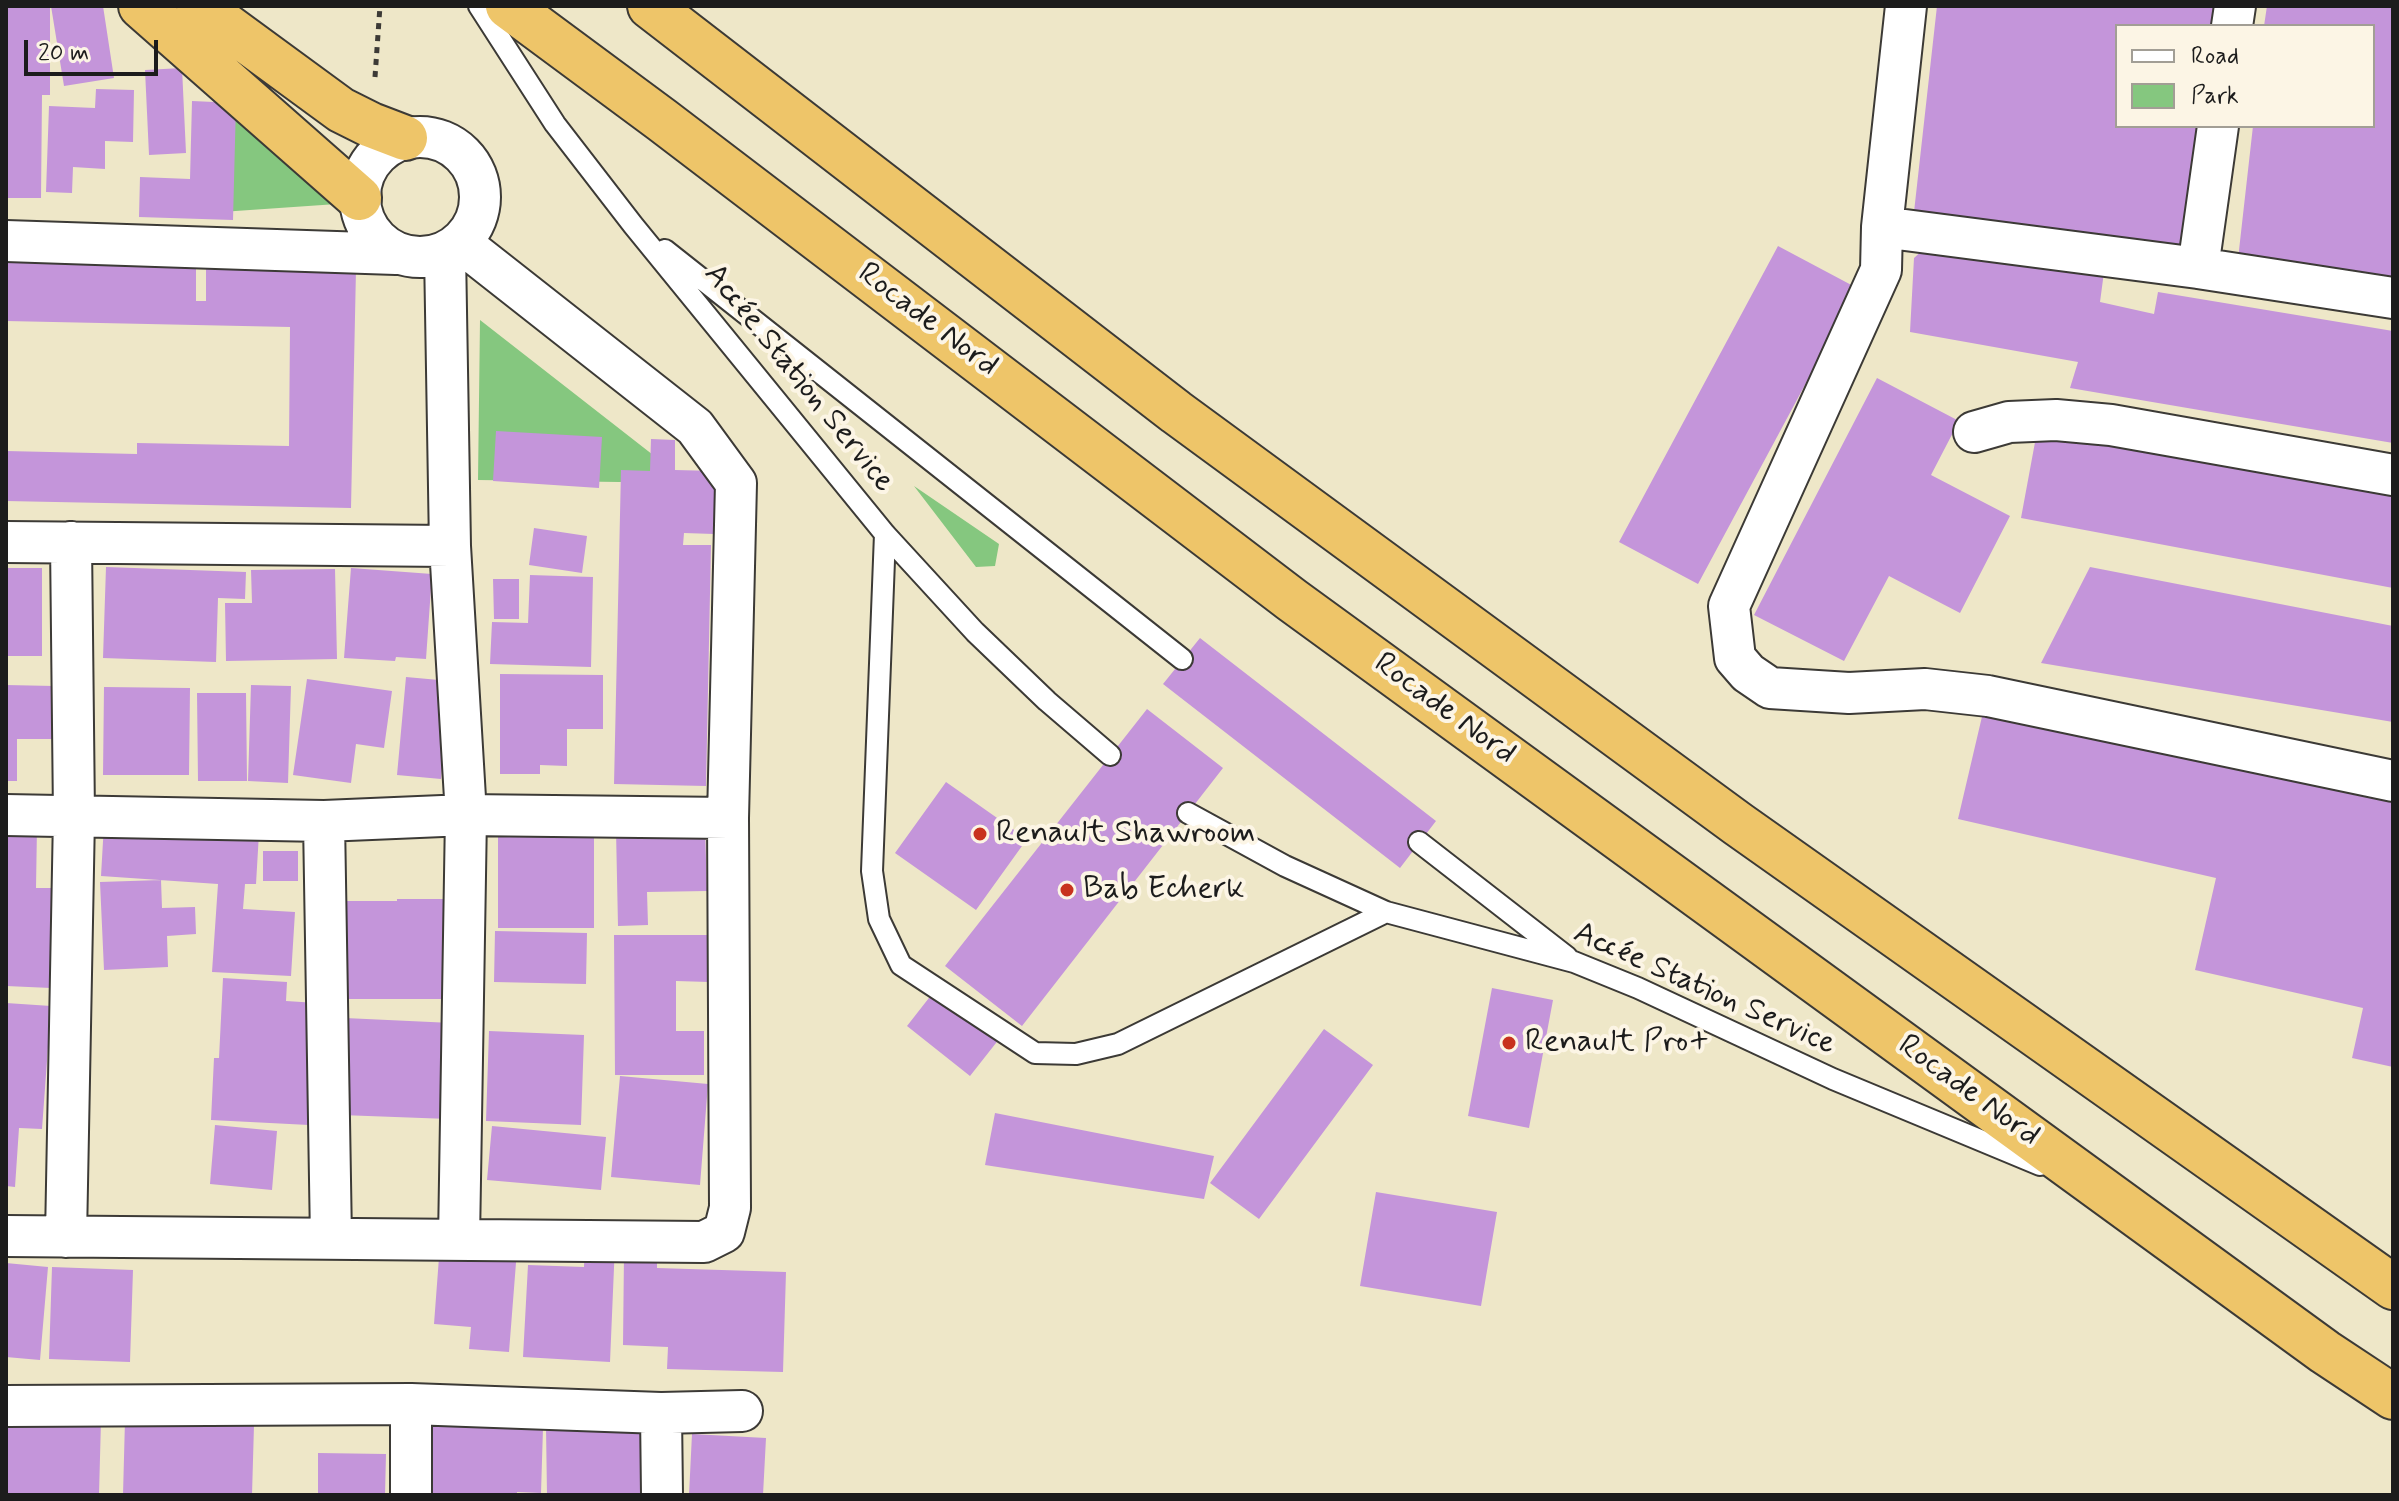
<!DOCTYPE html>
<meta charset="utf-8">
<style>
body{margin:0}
#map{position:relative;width:2399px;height:1501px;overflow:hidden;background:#eee7c8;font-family:Mynerve,sans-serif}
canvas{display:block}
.frame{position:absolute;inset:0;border:8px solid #1c1c1c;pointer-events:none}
.legend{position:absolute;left:2115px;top:24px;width:260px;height:104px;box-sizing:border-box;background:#fcf5e5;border:2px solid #a29e95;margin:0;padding:10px 14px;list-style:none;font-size:24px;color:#1c1c1c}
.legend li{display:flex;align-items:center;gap:16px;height:40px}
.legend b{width:40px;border:2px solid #a29e95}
.scale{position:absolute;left:24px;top:40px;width:134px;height:36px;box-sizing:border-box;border:4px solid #1c1c1c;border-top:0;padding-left:10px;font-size:24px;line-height:28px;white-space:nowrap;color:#1c1c1c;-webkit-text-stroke:6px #fcf5e5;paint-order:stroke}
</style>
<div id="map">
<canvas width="2399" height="1501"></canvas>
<div class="frame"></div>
<ul class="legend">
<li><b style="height:10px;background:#fff"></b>Road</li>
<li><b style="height:22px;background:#85c77f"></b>Park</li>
</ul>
<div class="scale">20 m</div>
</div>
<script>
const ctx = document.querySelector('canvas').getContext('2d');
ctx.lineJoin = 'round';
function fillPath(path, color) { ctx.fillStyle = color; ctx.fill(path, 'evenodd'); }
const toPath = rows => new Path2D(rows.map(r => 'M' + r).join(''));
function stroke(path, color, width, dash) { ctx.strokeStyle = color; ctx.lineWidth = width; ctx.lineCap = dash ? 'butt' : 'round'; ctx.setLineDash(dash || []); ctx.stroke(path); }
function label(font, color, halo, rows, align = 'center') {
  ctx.font = font + ' Mynerve,sans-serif'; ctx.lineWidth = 8; ctx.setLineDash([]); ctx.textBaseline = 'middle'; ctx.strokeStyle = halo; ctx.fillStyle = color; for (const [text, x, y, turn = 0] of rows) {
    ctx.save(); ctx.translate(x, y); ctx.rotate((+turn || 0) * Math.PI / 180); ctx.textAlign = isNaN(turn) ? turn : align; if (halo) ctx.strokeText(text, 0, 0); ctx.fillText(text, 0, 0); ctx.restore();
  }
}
const green = toPath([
 [222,96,337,204,221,212],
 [480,320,689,483,478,480],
 [914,486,999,544,995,566,976,567]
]);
const building = toPath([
 [6,6,50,6,50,95,42,95,41,198,6,198],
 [51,6,103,6,114,78,64,86],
 [1937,6,2220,6,2217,26,2117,26,2117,126,2206,126,2192,253,1913,221],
 [2267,6,2393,6,2393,277,2238,259,2253,126,2373,126,2373,26,2264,26],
 [182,68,186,153,149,155,145,70],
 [96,89,134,90,133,142,105,141,105,169,73,167,72,193,46,192,49,106,95,108],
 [192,101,236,103,233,220,139,217,140,177,190,179],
 [1778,246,1857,288,1698,584,1619,542],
 [1925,248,2104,272,2100,302,2154,314,2158,292,2393,331,2393,443,2070,388,2078,362,1910,332,1914,258],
 [6,258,196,262,196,301,206,301,206,267,356,269,351,508,6,501,6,451,137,454,137,443,289,446,290,327,6,321],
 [1877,378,1959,421,1931,475,2010,516,1960,613,1889,576,1844,661,1754,615],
 [2038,426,2393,492,2393,588,2021,518],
 [496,431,602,437,599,488,493,481],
 [651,439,675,440,675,470,715,471,714,534,684,533,683,545,711,545,706,786,614,784,621,470,650,471],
 [534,528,587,536,582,573,529,565],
 [106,567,246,572,245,599,218,598,216,662,103,658],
 [2090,567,2393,626,2393,722,2041,663],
 [6,568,42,568,42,656,6,656],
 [351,568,432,574,426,659,396,657,395,661,344,658],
 [335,569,337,659,226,661,225,603,252,603,251,570],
 [530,575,593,577,591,667,490,664,492,622,528,623],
 [493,579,519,579,519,619,494,619],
 [1200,638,1436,821,1400,868,1163,684],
 [500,674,603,675,603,729,567,729,567,766,540,765,540,774,500,774],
 [406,677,450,681,441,779,397,775],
 [307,679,392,691,384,748,356,744,351,783,293,775],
 [6,685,54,686,54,739,17,739,17,781,6,781],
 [251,685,291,686,288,783,248,781],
 [104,687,190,688,189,775,103,775],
 [197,693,246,693,247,781,198,781],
 [1984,708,2393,802,2393,1067,2352,1058,2363,1008,2195,970,2216,878,1958,819],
 [1147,709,1223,768,1022,1026,945,966],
 [946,782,1027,839,976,910,895,853],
 [104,824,259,833,256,884,245,884,243,909,295,912,291,976,212,972,218,884,101,876],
 [6,826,37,827,36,888,54,888,51,988,6,986],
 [498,828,594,829,594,928,498,928],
 [705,828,707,891,647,892,648,925,618,926,616,830],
 [263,851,298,851,298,881,263,881],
 [161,880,162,908,195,907,196,934,167,936,168,967,104,970,100,882],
 [397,899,459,899,460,999,344,999,343,901,397,901],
 [495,931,587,933,586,984,494,982],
 [614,935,709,935,709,982,676,981,676,1031,704,1031,704,1075,615,1075],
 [223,978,287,982,286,1001,317,1003,309,1125,211,1120,214,1058,219,1058],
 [943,980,1007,1029,970,1076,907,1026],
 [1492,988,1553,1000,1529,1128,1468,1116],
 [6,1003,51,1006,42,1129,19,1128,15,1187,6,1186],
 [345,1018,452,1023,449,1119,341,1115],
 [1324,1029,1373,1065,1259,1219,1210,1183],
 [489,1031,584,1035,581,1125,486,1121],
 [620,1076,708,1084,700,1185,611,1177],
 [995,1113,1214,1156,1204,1199,985,1165],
 [215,1125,277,1131,272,1190,210,1184],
 [492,1126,606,1137,601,1190,487,1180],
 [1376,1192,1497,1212,1481,1306,1360,1286],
 [585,1241,615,1244,610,1362,523,1357,528,1265,584,1267],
 [440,1244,517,1250,509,1352,469,1349,471,1327,434,1324],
 [624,1254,657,1256,657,1268,786,1272,783,1372,667,1369,668,1347,623,1345],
 [6,1263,48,1267,40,1360,6,1357],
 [52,1267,133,1270,130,1362,49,1359],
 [6,1418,101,1420,99,1495,6,1495],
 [125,1420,254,1425,252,1495,123,1495],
 [431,1422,543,1428,541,1493,517,1492,517,1495,428,1495],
 [646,1426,646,1495,547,1495,546,1427],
 [692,1434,766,1438,763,1495,689,1495],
 [318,1453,386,1454,385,1495,318,1495]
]);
const path = toPath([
 [375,77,380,6]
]);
const service = toPath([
 [479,6,555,124,633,225,885,534,975,632,1047,701,1110,755],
 [665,250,1182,659],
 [885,534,872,871,879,919,901,965,1035,1053,1076,1054,1118,1044,1386,912],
 [1188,813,1285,866,1386,912,1574,962,1638,988,1833,1079,2040,1165],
 [1419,842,1567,957]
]);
const minor = toPath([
 [1906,6,1882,227,1881,270,1729,606,1735,658,1748,673,1770,688,1849,693,1925,689,1988,696,2393,781],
 [2232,26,2235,6],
 '360 197a60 60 0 1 1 120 0a60 60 0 1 1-120 0Z',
 [1882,227,2198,268,2393,298],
 [6,241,396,254],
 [445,252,450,546,466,815,459,1240],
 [2198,268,2218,126],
 [1974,432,2009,422,2056,420,2111,425,2393,475],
 [6,542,450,546],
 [6,815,324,821,466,815,728,818],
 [324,821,331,1239],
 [6,1236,704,1242,724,1232,730,1208,728,818,736,483,695,427,461,243],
 [66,1237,74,816,71,542],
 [6,1406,411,1404,661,1413,742,1411],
 [661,1413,662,1495],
 [411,1495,411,1404]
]);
const motorway = toPath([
 [141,6,359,198],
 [199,6,341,110,371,125,405,138],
 [508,6,662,120,1292,600,2325,1352,2393,1397],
 [650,6,1176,412,1738,824,2393,1287]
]);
const markers = [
 [980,834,8,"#c8321e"],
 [1067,890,8,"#c8321e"],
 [1509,1043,8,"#c8321e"]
];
const streetNames = [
 ["Rocade Nord",927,321,37],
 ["Accée Station Service",798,379,51],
 ["Rocade Nord",1444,710,36],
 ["Accée Station Service",1704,990,24],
 ["Rocade Nord",1968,1092,36]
];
const poiNames = [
 ["Renault Shawroom",996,834],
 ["Bab Echerk",1083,890],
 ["Renault Pro+",1525,1043]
];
fillPath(green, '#85c77f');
fillPath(building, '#c495da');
stroke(service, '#3c3a36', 24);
stroke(minor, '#3c3a36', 44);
stroke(motorway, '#3c3a36', 48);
stroke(path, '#3c3a36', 5, [6, 6]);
stroke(service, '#fff', 20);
stroke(minor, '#fff', 40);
stroke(motorway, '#eec569', 44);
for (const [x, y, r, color] of markers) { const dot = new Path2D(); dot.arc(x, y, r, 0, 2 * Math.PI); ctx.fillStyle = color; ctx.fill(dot); stroke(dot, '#fcf5e5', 3); }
label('32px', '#1c1c1c', '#fcf5e5', streetNames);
label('32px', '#1c1c1c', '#fcf5e5', poiNames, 'left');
</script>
